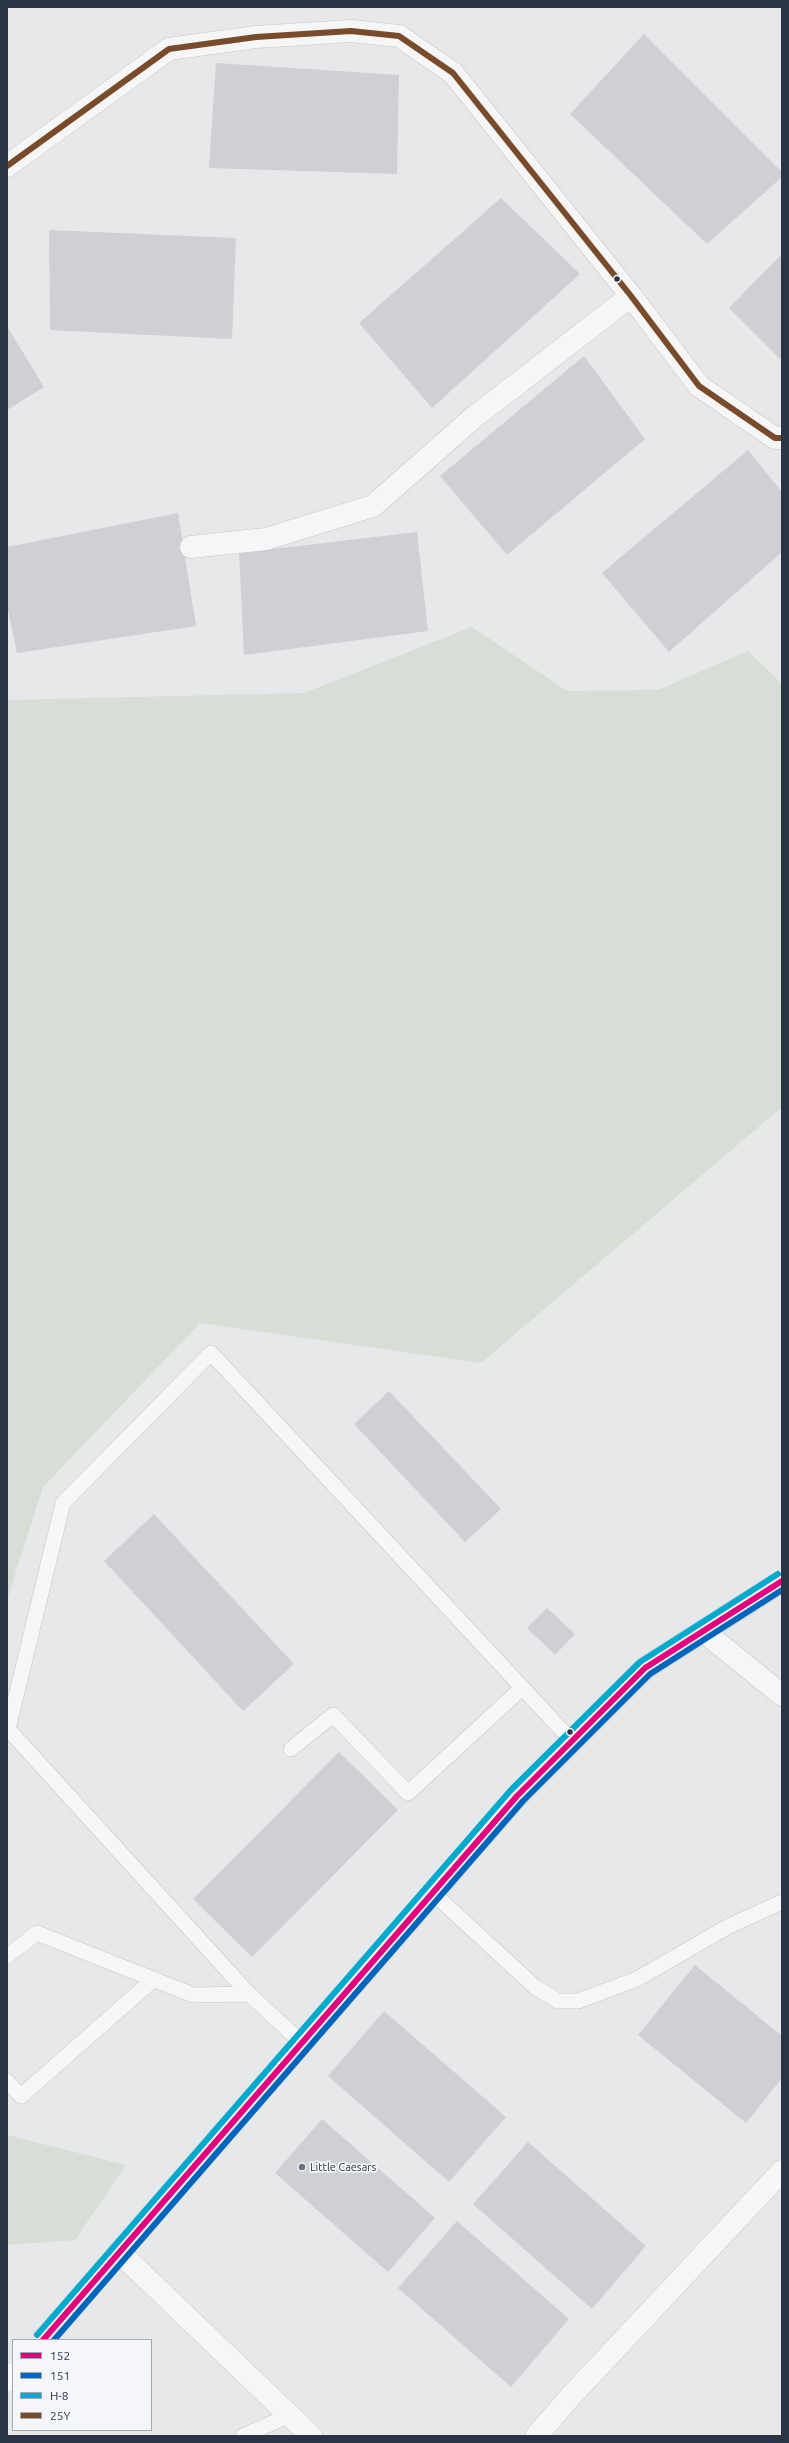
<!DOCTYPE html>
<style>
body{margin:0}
#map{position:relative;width:789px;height:2443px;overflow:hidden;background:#e6e8ea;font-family:Ubuntu,sans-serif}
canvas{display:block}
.frame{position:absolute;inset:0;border:8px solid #2b3445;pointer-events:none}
.legend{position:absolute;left:12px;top:2339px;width:140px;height:92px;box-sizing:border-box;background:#f4f6f9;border:1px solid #a4a8b1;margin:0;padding:5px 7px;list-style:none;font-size:12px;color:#2b3445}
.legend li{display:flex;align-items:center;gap:8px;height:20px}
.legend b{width:20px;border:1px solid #a4a8b1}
</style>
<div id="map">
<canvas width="789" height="2443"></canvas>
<div class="frame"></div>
<ul class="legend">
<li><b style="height:5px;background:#e5007d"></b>152</li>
<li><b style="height:5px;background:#0065bd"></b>151</li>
<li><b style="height:5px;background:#00a9ce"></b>H-8</li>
<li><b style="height:5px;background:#7a4b2a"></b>25Y</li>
</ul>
</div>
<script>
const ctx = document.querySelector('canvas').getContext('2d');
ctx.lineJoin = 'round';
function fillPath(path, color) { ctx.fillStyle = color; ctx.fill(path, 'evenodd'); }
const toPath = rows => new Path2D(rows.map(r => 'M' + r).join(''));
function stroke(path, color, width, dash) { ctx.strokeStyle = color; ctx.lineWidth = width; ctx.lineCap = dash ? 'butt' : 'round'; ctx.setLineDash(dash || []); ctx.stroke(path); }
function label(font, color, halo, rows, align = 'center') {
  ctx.font = font + ' Ubuntu,sans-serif'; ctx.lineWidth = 3.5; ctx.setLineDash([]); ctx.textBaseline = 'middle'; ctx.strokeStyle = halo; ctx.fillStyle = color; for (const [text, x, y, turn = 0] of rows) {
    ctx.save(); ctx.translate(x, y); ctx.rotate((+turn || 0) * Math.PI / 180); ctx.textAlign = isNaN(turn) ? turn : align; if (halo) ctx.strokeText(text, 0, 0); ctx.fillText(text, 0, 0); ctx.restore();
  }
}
const green = toPath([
 [472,627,567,691,658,690,748,651,782,684,782,1107,481,1363,200,1323,43,1487,7,1600,7,700,304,693],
 [7,2135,126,2165,75,2240,7,2245]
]);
const building = toPath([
 [644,34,782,172,782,177,707,244,570,114],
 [216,63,399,75,397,174,209,168],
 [501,198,580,274,432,408,359,323],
 [49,230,236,238,232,339,50,330],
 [782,254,782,361,729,308],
 [7,326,44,387,7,410],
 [584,356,645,439,507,555,440,476],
 [748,450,782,492,782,552,669,652,602,573],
 [178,513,196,626,17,653,7,605,7,547],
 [417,532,428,631,244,655,239,553],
 [389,1391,501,1509,465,1542,354,1424],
 [154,1514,294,1664,243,1711,104,1561],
 [547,1608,575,1634,555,1655,527,1628],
 [339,1752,398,1810,252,1957,193,1899],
 [695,1965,782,2036,782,2078,746,2123,638,2035],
 [384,2011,506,2117,449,2182,328,2076],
 [322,2119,435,2218,388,2272,275,2173],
 [528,2142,646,2246,592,2309,473,2204],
 [457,2221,569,2319,511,2387,398,2288]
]);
const lane = toPath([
 [291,1749,333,1715,408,1793,522,1688],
 [433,1893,535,1987,558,2001,578,2001,637,1979,729,1926,782,1902],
 [7,1956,37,1933,193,1995,249,1994,302,2043],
 [249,1994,8,1729,63,1503,211,1353,572,1741],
 [7,2081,21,2096,154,1979],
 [243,2436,290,2415]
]);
const street = toPath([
 [7,166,169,49,256,37,351,31,399,36,453,73,631,296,699,386,775,438,782,438],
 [191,547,266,539,373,506,473,418,631,296],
 [703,1631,782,1695],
 [119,2252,311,2436],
 [536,2436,571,2396,782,2171]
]);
const secondary = toPath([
 [43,2340,517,1796,645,1668,782,1581],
 [7,2381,13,2374]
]);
const bus1 = toPath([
 [43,2340,517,1796,645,1668,782,1581]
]);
const bus2 = toPath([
 [54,2340,523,1801,650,1674,782,1590]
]);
const bus3 = toPath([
 [37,2335,511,1790,640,1662,778,1574]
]);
const bus4 = toPath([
 [7,166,169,49,256,37,351,31,399,36,453,73,631,296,699,386,775,438,782,438]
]);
const markers = [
 [617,279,3.5,"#2b3445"],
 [570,1732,3.5,"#2b3445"],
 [302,2167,4,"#6c737f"]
];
const poiNames = [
 ["Little Caesars",310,2167]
];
fillPath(green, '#d6ded6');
fillPath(building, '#ced0d3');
stroke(lane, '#c4c6c8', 16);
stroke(street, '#c4c6c8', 23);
stroke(secondary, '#c4c6c8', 23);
stroke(lane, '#f5f6f7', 15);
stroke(street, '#f5f6f7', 22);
stroke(secondary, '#f8f8f8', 22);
stroke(bus1, '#e5007d', 6);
stroke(bus2, '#0065bd', 6);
stroke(bus3, '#00a9ce', 6);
stroke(bus4, '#7a4b2a', 6);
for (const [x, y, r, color] of markers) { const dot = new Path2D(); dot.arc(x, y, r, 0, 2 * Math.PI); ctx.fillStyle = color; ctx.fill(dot); stroke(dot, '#f4f6f9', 1.5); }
label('11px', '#2b3445', '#f4f6f9', poiNames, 'left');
</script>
